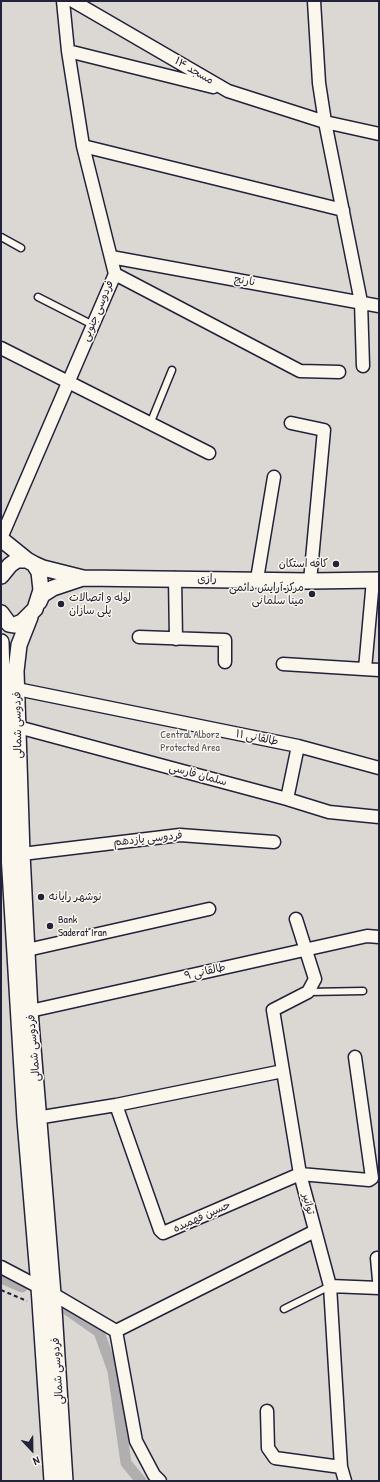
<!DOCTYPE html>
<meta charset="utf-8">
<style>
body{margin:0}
#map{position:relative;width:380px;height:1482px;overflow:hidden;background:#fbf7ec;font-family:"Patrick Hand",sans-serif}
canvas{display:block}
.frame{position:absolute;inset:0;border:2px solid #22223b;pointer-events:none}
.north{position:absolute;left:12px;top:1430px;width:40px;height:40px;-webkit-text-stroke:3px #fbf7ec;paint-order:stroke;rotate:158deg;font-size:11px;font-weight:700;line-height:16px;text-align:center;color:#22223b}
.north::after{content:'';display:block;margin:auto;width:14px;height:18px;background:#22223b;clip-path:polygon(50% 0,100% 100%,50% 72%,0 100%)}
</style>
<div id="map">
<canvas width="380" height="1482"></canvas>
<div class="frame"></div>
<div class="north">N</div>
</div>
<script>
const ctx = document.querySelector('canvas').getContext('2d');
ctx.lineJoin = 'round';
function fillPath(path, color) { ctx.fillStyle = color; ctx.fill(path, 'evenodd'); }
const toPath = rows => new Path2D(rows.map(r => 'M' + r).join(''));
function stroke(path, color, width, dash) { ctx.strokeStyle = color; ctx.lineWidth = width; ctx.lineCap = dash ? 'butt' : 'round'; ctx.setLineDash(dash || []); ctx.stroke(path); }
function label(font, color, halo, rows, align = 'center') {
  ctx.font = font + ' "Patrick Hand","Playpen Sans Arabic",sans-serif'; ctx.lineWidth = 3; ctx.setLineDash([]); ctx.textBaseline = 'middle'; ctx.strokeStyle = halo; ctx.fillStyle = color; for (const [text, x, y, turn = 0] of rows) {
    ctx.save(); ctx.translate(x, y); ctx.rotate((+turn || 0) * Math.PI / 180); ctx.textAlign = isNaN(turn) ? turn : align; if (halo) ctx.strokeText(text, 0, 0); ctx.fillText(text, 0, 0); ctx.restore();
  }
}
const green = toPath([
 [1,1,379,1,379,1481,1,1481]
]);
const canal = toPath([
 [1,1278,22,1287],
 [66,1309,99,1332,113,1371,126,1463,141,1481]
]);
const path = toPath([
 [1,1290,27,1301]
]);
const service = toPath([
 [1,237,21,248],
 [38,297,93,325],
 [150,424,172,370],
 [308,992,363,991],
 [284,1309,330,1286]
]);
const minor = toPath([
 [73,1,228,91,325,122,379,134],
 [314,1,319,83,325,122,361,302,363,366],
 [68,51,213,87],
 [83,146,343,210],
 [111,257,379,306],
 [115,274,300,371,339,372],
 [1,348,209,453],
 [291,423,324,430,310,581],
 [1,538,115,274,83,146,68,51,63,1],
 [175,578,176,639],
 [257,579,274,477],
 [139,637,225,640,225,662],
 [283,664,379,670],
 [365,669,373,580],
 [17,689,298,746,379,768],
 [18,727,287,799,329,812,379,817],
 [287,799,298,746],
 [22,854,180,835,274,842],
 [296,919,315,979,308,992,273,1010,300,1174,330,1286,341,1467,345,1481],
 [27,950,209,909],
 [30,1011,367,936,379,937],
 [116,1105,160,1230,163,1233,300,1174,369,1180,372,1178,355,1057],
 [30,1119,116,1105,283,1071],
 [377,1258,379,1280],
 [1,1267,39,1287],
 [330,1286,379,1288],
 [53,1294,116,1331,136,1441,154,1475,160,1481],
 [116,1331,315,1231],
 [267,1411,268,1448,275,1458,341,1467]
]);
const tertiary = toPath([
 [1,539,27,560],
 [34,564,43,568,83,578,310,581,379,580],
 [1,576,10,565,17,560,27,560,34,564,39,572,41,590,35,609,22,622,15,625,9,624,1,613],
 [39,602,42,595,53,588,83,578],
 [30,617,19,645,16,671,22,854,30,1011,53,1294,65,1481],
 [1,642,6,804,25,1120,39,1287,52,1481]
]);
const markers = [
 [336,564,4,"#22223b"],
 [312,594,4,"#22223b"],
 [61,604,4,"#22223b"],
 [41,897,4,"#22223b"],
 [50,926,4,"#22223b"]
];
const streetNames = [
 ["مسجد ۱۴",194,71,30],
 ["نارنج",245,281,10],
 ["فردوسی جنوبی",98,311,-67],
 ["رازی",207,579],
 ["فردوسی شمالی",18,725,-91],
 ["طالقانی ۱۱",257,738,11],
 ["سلمان فارسی",198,775,15],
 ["فردوسی یازدهم",148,839,-6],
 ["طالقانی ۹",205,972,-13],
 ["فردوسی شمالی",34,1048,-95],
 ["توانیر",308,1204,75],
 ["حسین فهمیده",202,1217,-24],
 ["فردوسی شمالی",58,1371,-94]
];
const poiNames = [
 ["کافه استکان",328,564,"right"],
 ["مرکز آرایش دائمی",304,588,"right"],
 ["مینا سلمانی",304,601,"right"],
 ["لوله و اتصالات",69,598],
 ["پلی سازان",69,611],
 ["نوشهر رایانه",49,897],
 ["Bank",58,920],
 ["Saderat Iran",58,933]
];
const parkNames = [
 ["Central Alborz",190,735],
 ["Protected Area",190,748]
];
fillPath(green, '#dbd8d3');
stroke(canal, '#b1aeb0', 11);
stroke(service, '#22223b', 9);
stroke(minor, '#22223b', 15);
stroke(tertiary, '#22223b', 18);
stroke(path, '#22223b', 2, [4, 3]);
stroke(service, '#fbf7ec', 6);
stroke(minor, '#fbf7ec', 12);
stroke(tertiary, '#fbf7ec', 15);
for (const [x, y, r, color] of markers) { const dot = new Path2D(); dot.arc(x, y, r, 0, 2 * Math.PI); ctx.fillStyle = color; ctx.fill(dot); stroke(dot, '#fbf7ec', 1.5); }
label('11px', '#22223b', '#fbf7ec', streetNames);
label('11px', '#22223b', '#fbf7ec', poiNames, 'left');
label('11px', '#505061', '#fbf7ec', parkNames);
</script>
